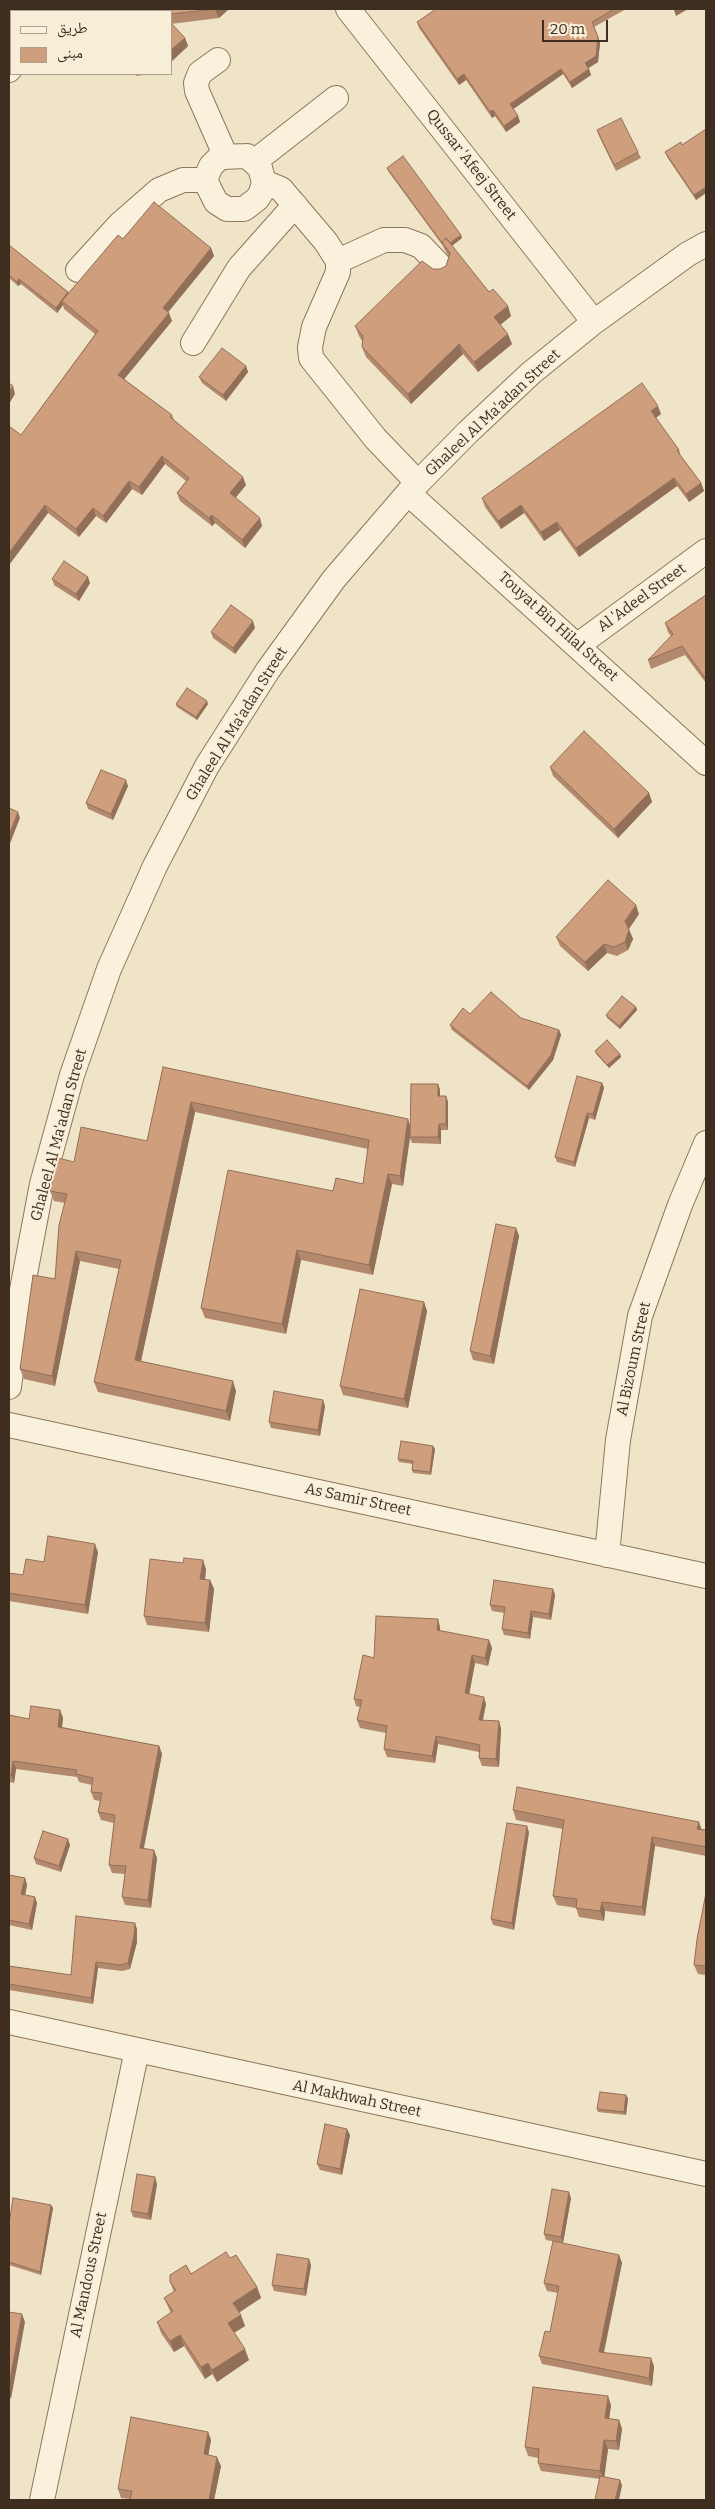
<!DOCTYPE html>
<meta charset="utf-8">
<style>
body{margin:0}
#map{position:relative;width:715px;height:2509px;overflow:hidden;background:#f0e4c8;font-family:Bitter,"Noto Naskh Arabic",serif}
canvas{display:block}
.frame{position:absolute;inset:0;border:10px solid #3d2e20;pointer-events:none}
.legend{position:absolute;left:10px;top:10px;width:162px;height:65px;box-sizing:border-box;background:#f7eed8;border:1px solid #ada18e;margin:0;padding:6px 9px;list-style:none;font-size:15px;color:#3d2e20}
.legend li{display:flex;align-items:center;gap:10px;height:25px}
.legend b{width:25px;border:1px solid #ada18e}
.scale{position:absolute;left:542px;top:20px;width:66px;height:22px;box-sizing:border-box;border:2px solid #3d2e20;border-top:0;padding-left:6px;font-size:15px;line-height:18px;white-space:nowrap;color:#3d2e20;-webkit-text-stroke:4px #f7eed8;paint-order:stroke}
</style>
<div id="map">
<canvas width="715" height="2509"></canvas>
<div class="frame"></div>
<ul class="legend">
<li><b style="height:6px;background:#faf1dc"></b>طريق</li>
<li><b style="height:14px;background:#cf9f7d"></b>مبنى</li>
</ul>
<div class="scale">20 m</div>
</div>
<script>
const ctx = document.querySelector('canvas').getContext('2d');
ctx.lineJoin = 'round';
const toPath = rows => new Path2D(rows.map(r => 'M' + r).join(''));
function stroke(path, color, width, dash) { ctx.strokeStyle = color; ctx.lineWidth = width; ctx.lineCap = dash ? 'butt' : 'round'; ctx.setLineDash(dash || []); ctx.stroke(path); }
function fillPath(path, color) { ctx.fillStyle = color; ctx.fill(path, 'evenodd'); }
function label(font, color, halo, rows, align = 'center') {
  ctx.font = font + ' Bitter,serif'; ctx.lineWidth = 4; ctx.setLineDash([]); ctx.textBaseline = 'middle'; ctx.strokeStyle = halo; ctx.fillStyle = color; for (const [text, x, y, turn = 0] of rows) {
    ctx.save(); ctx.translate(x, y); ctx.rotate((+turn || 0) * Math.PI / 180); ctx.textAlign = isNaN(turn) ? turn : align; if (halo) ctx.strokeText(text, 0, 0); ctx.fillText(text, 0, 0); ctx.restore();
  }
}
const minor = toPath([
 [348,9,594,322],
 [70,11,72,9],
 [218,60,200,73,196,83,197,91,226,157],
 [9,70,11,67],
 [247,156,260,168,264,182,261,193,257,199,244,209,227,209,216,202,205,180,211,166,220,157,247,156],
 [254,162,336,98],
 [264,182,281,189,326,242,338,261,338,272,314,327,310,347,311,358,375,438,418,483],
 [338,261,384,240,405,240,421,246,440,266],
 [78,270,120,224,159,190,183,180,205,180],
 [193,343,239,268,295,205],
 [408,493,706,763],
 [578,645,706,551],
 [9,1387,21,1295,42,1184,72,1075,109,969,155,866,207,766,268,670,334,579,408,493,468,432,531,373,594,322,688,254,706,244],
 [9,1425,706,1576],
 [607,1555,618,1440,640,1316,680,1205,706,1143],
 [9,2022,706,2174],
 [42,2500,137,2050]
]);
const wall = toPath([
 [229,9,219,18,171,24,185,38,188,46,171,62,171,11],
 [436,9,626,9,594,27,600,43,598,62,588,68,591,75,572,88,563,74,513,109,518,116,520,122,506,132,495,116,492,118,466,80,459,85,419,28,417,22],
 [135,74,150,74,136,76],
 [706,129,706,193,696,200,667,157,665,152,682,145],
 [597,130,638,152,641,158,616,171,599,136],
 [387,168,462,238,452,246,489,292,511,316,500,325,512,344,478,372,463,354,411,404,366,357,362,347,362,341,359,336,355,326,433,269,440,269,446,266,449,257,446,252,443,246,388,171],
 [123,239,211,248,214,256,168,312,172,321,124,379,172,415,174,420,246,485,235,498,262,526,245,548,215,523,212,526,180,501,177,493,186,481,165,464,142,495,132,489,106,523,96,516,79,537,48,513,9,565,9,426,21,435,95,334,64,309,63,305,57,313,21,284,18,286,9,278,9,245,68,292,68,293],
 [246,366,248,372,226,401,202,383,199,377],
 [661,414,656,418,679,450,681,456,701,483,704,491,689,502,677,486,579,557,560,530,544,541,524,513,501,529,485,507,482,498],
 [52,579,90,583,79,601,54,585],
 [706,595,706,683,685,655,651,669,648,660,671,636,668,632,665,623],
 [255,628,235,654,213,638,211,632],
 [176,704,208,704,197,720,177,707],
 [550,767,649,793,652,802,618,838,553,776],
 [128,786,113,820,88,809,86,803],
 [639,914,629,929,633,939,628,950,617,956,607,953,588,971,560,946,556,937],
 [636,1007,637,1010,620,1029,607,1018,606,1015],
 [470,1014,521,1018,559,1030,561,1035,553,1060,529,1090,452,1030,450,1025],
 [595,1051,620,1054,621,1057,609,1068,596,1054],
 [163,1067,410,1126,438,1084,440,1090,440,1096,446,1096,448,1102,448,1130,441,1130,441,1144,412,1143,410,1138,403,1186,392,1184,373,1275,301,1260,286,1334,205,1318,201,1308,333,1191,363,1184,368,1149,195,1112,141,1361,236,1391,230,1421,98,1392,94,1382,119,1269,80,1261,55,1386,24,1379,20,1369,55,1279,65,1203,54,1201,50,1191,74,1162,147,1141],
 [602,1083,604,1088,595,1120,589,1118,575,1167,557,1162,555,1157],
 [516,1228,519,1236,494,1364,473,1360,470,1351],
 [424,1302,427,1311,408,1408,343,1395,340,1386],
 [325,1406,320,1436,271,1428,269,1422],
 [435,1449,431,1475,413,1473,412,1470,413,1464,399,1462,398,1459],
 [98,1552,88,1614,9,1601,9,1573,23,1575,44,1562],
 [206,1569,205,1580,210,1580,214,1589,209,1632,147,1625,144,1616],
 [553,1589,555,1595,551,1620,533,1617,530,1639,504,1635,502,1629,505,1613,492,1611,490,1605],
 [440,1627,440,1631,492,1648,488,1666,475,1663,469,1694,486,1704,483,1720,499,1721,501,1729,499,1767,482,1766,479,1758,479,1752,438,1744,435,1763,387,1757,384,1749,386,1733,360,1728,357,1720,360,1707,356,1706,354,1699,374,1658],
 [60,1710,63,1718,62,1727,159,1746,162,1754,144,1848,157,1858,151,1908,125,1905,122,1897,125,1874,112,1873,109,1865,114,1823,101,1820,98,1812,100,1801,94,1800,91,1792,92,1785,79,1782,77,1777,16,1769,14,1783,9,1782,9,1715,29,1719],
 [513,1810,699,1822,701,1829,706,1830,706,1856,655,1846,645,1916,605,1911,604,1921,579,1917,576,1908,557,1905,553,1896,563,1829,516,1820],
 [529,1832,514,1930,493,1925,491,1919],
 [70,1845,61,1872,36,1864,34,1858],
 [9,1875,25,1878,27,1885,25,1895,37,1903,32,1930,9,1925],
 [706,1893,706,1975,698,1974,694,1965],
 [137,1929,137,1942,130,1969,122,1971,98,1968,93,2004,9,1990,9,1966,71,1975],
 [628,2098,626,2115,598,2112,597,2109],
 [350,2135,342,2175,320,2170,317,2164],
 [157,2184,151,2220,133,2217,131,2211],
 [571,2198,563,2243,546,2240,544,2234],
 [51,2205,53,2208,41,2275,9,2265,9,2224],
 [619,2255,622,2263,604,2353,654,2366,652,2386,542,2364,539,2356,550,2332,558,2293,547,2291,544,2283],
 [230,2258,257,2287,261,2298,239,2312,245,2326,234,2333,249,2360,217,2382,212,2374,205,2379,184,2346,174,2352,161,2333,157,2322,171,2313,169,2309,164,2298,174,2292,170,2282],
 [311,2265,306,2296,274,2291,272,2285],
 [611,2405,609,2419,619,2420,622,2429,619,2450,608,2449,604,2477,620,2480,622,2486,600,2479,541,2471,538,2463,538,2458,528,2456,525,2447],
 [208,2432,211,2440,208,2455,221,2466,214,2500,130,2500,130,2499,121,2498,118,2489]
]);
const shadedWall = toPath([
 [215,9,229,9,219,18],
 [676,9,688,9,676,16,674,10],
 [598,37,600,43,598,62,587,69,585,63],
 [185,38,188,46,171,62,171,50],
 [561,69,563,74,512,110,510,104],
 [589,69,591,75,572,88,570,82],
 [464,74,466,80,459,85,457,79],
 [493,110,495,116,492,118,490,112],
 [518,116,520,122,506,132,504,126],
 [706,187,706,193,696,200,694,195],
 [461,235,462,238,447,249,445,247],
 [211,248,214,256,165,316,163,308],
 [19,279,21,284,18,286,17,282],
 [68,292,70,297,62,301,63,305,57,313,56,308],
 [508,306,511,316,498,327,494,317],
 [169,313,172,321,121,383,118,375],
 [508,334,512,344,478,372,474,362],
 [459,344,463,354,411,404,408,394],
 [246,366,248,372,226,401,223,395],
 [13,386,15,394,9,404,9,392],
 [658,406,661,414,654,419,651,411],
 [162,456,165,464,142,495,139,487],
 [243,477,246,485,233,501,230,493],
 [674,478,677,486,579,557,576,548],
 [129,481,132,489,106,523,103,516],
 [701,483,704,491,689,502,686,494],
 [45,505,48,513,9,565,9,553],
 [521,505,524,513,501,529,498,521],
 [93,508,96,516,79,537,76,529],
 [212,515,215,523,212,526,209,518],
 [260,518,262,526,245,548,242,540],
 [557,522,560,530,544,541,541,532],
 [88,577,90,583,79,601,76,594],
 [253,621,255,628,235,654,233,648],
 [207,701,208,704,197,720,196,717],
 [126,780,128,786,113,820,111,814],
 [649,793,652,802,618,838,614,829],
 [18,812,20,818,9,846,9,835],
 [636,905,639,914,628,930,625,921],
 [629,930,633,939,628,950,625,942],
 [604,944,607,953,588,971,585,962],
 [636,1007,637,1010,620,1029,619,1026],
 [559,1030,561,1035,553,1060,529,1090,527,1086],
 [620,1054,621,1057,609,1068,607,1065],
 [602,1083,604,1088,595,1120,593,1114],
 [438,1084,440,1090,440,1102,438,1096],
 [446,1096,448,1102,448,1130,446,1124],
 [191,1102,195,1112,139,1370,135,1360],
 [587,1113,589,1118,575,1167,574,1162],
 [408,1119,411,1129,403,1186,400,1176],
 [439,1124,441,1130,441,1144,438,1137],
 [388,1174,392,1184,373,1275,369,1265],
 [516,1228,519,1236,494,1364,490,1356],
 [297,1250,301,1260,286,1334,282,1324],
 [76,1251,80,1261,55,1386,52,1376],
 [424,1302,427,1311,408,1408,404,1399],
 [233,1381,236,1391,230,1421,226,1411],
 [323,1400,325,1406,320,1436,318,1430],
 [433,1446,435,1449,431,1475,430,1472],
 [95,1544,98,1552,88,1614,85,1605],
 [203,1560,206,1569,204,1588,200,1579],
 [210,1580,214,1589,209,1632,205,1623],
 [553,1589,555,1595,551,1620,549,1614],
 [531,1611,533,1617,530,1639,528,1633],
 [438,1619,440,1627,440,1637,437,1630],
 [489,1640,492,1648,488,1666,485,1658],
 [472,1655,475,1663,468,1701,465,1693],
 [484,1697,486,1704,481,1728,479,1720],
 [60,1710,63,1718,61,1735,58,1727],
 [499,1721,501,1729,499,1767,496,1759],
 [436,1736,438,1744,435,1763,432,1756],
 [159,1746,162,1754,142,1856,140,1848],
 [13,1761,16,1769,14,1783,11,1775],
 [699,1822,702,1831,697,1829],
 [527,1826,529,1832,514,1930,512,1923],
 [652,1837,655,1846,645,1916,642,1907],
 [68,1839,70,1845,61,1872,59,1866],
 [154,1850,157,1858,151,1908,148,1900],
 [25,1878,27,1885,24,1900,21,1894],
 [35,1897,37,1903,32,1930,29,1924],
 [602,1902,605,1911,604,1921,600,1911],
 [135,1923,137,1929,137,1942,130,1969,128,1963],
 [96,1962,98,1968,93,2004,91,1998],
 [626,2095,628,2098,626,2115,624,2112],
 [347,2129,350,2135,342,2175,340,2169],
 [155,2177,157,2184,151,2220,148,2214],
 [569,2192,571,2198,563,2243,561,2237],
 [51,2205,53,2208,41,2275,40,2272],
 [619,2255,622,2263,602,2360,599,2352],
 [309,2259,311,2265,306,2296,304,2289],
 [257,2287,261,2298,237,2314,233,2303],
 [22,2314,25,2322,11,2399,9,2394,9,2385],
 [241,2315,245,2326,232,2334,228,2323],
 [180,2335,184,2346,174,2352,170,2341],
 [245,2349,249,2360,217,2382,212,2370],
 [651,2358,654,2366,652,2386,649,2378],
 [208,2363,212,2374,205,2379,201,2367],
 [608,2396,611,2405,608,2427,605,2418],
 [619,2420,622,2429,619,2450,616,2441],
 [208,2432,211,2440,207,2463,204,2454],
 [604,2440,608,2449,604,2480,600,2471],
 [217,2457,221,2466,214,2500,209,2500],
 [620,2480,622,2486,619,2500,615,2500]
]);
const building = toPath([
 [137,9,216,9,171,14,171,11,135,11,137,9],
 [436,9,614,9,592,22,598,37,596,56,585,63,589,69,570,82,561,69,510,104,518,116,504,126,493,110,490,112,464,74,457,79,417,22,436,9],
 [171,23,185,38,171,50,171,23],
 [621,118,638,152,614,165,597,130,621,118],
 [706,129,706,187,694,195,665,152,681,142,682,145,706,129],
 [403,156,461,235,450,243,446,238,442,242,442,243,387,168,403,156],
 [154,202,211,248,163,308,169,313,118,375,172,415,170,417,243,477,230,493,260,518,242,540,212,515,209,518,177,493,189,478,162,456,139,487,129,481,103,516,93,508,76,529,45,505,9,553,9,426,21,435,98,331,62,301,118,235,123,239,154,202],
 [446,238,489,292,493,289,508,306,494,317,508,334,474,362,459,344,408,394,362,347,363,336,355,326,422,261,433,269,440,269,446,266,450,253,442,242,446,238],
 [9,245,68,292,56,308,19,279,17,282,9,275,9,245],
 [222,348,246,366,223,395,199,377,222,348],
 [9,383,13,386,9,392,9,383],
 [642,383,658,406,651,411,679,450,677,451,701,483,686,494,674,478,576,548,557,522,541,532,521,505,498,521,482,498,642,383],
 [64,561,88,577,76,594,52,579,64,561],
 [706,595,706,679,682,646,648,660,673,634,665,623,706,595],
 [231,605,253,621,233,648,211,632,231,605],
 [187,688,207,701,196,717,176,704,187,688],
 [584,731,649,793,614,829,550,767,584,731],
 [101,770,126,780,111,814,86,803,101,770],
 [9,808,18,812,9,835,9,808],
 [608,880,636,905,625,921,629,930,625,942,614,947,604,944,585,962,556,937,608,880],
 [491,992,521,1018,559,1030,551,1055,527,1086,450,1025,463,1008,470,1014,491,992],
 [622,996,636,1007,619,1026,606,1015,622,996],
 [607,1040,620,1054,607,1065,595,1051,607,1040],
 [163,1067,408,1119,400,1176,388,1174,369,1265,297,1250,282,1324,201,1308,228,1170,333,1191,336,1178,363,1184,369,1140,191,1102,135,1360,233,1381,226,1411,94,1382,121,1260,76,1251,52,1376,20,1369,33,1275,55,1279,59,1225,67,1194,50,1191,58,1158,74,1162,81,1127,147,1141,163,1067],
 [577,1076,602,1083,593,1114,587,1113,574,1162,555,1157,577,1076],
 [411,1084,438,1084,438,1096,446,1096,446,1124,439,1124,438,1137,410,1137,411,1084],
 [496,1224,516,1228,490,1356,470,1351,496,1224],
 [360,1289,424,1302,404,1399,340,1386,360,1289],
 [274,1391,323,1400,318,1430,269,1422,274,1391],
 [401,1441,433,1446,430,1472,412,1470,413,1461,398,1459,401,1441],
 [48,1536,95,1544,85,1605,9,1593,9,1573,23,1575,26,1559,44,1562,48,1536],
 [184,1558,203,1560,200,1579,210,1580,205,1623,144,1616,150,1559,183,1563,184,1558],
 [494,1580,553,1589,549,1614,531,1611,528,1633,502,1629,505,1607,490,1605,494,1580],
 [376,1616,438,1619,437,1630,489,1640,485,1658,472,1655,465,1693,484,1697,479,1720,499,1721,496,1759,479,1758,480,1745,436,1736,432,1756,384,1749,387,1726,357,1720,362,1700,354,1699,363,1655,374,1658,376,1616],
 [31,1706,60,1710,58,1727,159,1746,140,1848,154,1850,148,1900,122,1897,126,1866,109,1865,115,1815,98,1812,102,1793,91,1792,93,1778,76,1774,77,1770,13,1761,11,1775,9,1774,9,1715,29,1719,31,1706],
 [517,1787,699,1822,697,1829,706,1830,706,1847,652,1837,642,1907,602,1902,600,1911,576,1908,577,1899,553,1896,564,1820,513,1810,517,1787],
 [507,1823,527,1826,512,1923,491,1919,507,1823],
 [43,1831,68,1839,59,1866,34,1858,43,1831],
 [9,1875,25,1878,21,1894,35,1897,29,1924,9,1920,9,1875],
 [706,1893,706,1966,694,1965,697,1939,706,1893],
 [76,1916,135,1923,134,1936,128,1963,120,1965,96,1962,91,1998,9,1984,9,1966,71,1975,76,1916],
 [600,2092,626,2095,624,2112,597,2109,600,2092],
 [325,2124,347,2129,340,2169,317,2164,325,2124],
 [137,2174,155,2177,148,2214,131,2211,137,2174],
 [552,2189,569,2192,561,2237,544,2234,552,2189],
 [13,2198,51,2205,40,2272,9,2262,9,2224,13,2198],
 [553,2241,619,2255,599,2352,651,2358,649,2378,539,2356,545,2331,550,2332,559,2286,544,2283,553,2241],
 [226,2252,230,2258,236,2255,257,2287,233,2303,241,2315,228,2323,245,2349,212,2370,208,2363,201,2367,180,2335,170,2341,157,2322,173,2311,164,2298,176,2290,170,2282,170,2275,186,2265,191,2274,226,2252],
 [277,2254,309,2259,304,2289,272,2285,277,2254],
 [9,2312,22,2314,9,2385,9,2312],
 [533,2387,608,2396,605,2418,619,2420,616,2441,604,2440,600,2471,538,2463,539,2449,525,2447,533,2387],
 [131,2417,208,2432,204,2454,217,2457,209,2500,130,2500,132,2491,118,2489,131,2417],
 [600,2476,620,2480,615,2500,595,2500,600,2476]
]);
const streetNames = [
 ["Qussar 'Afeej Street",471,165,52],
 ["Ghaleel Al Ma'adan Street",493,413,-43],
 ["Al 'Adeel Street",642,598,-36],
 ["Touyat Bin Hilal Street",558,627,42],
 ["Ghaleel Al Ma'adan Street",237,724,-58],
 ["Ghaleel Al Ma'adan Street",59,1135,-75],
 ["Al Bizoum Street",634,1359,-78],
 ["As Samir Street",358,1500,12],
 ["Al Makhwah Street",357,2099,12],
 ["Al Mandous Street",89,2275,-78]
];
stroke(minor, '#8d765c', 26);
stroke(minor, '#faf1dc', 24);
fillPath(wall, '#b2896c');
fillPath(shadedWall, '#916f58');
fillPath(building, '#cf9f7d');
stroke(building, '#916f58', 1);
label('15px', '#3d2e20', '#f7eed8', streetNames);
</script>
